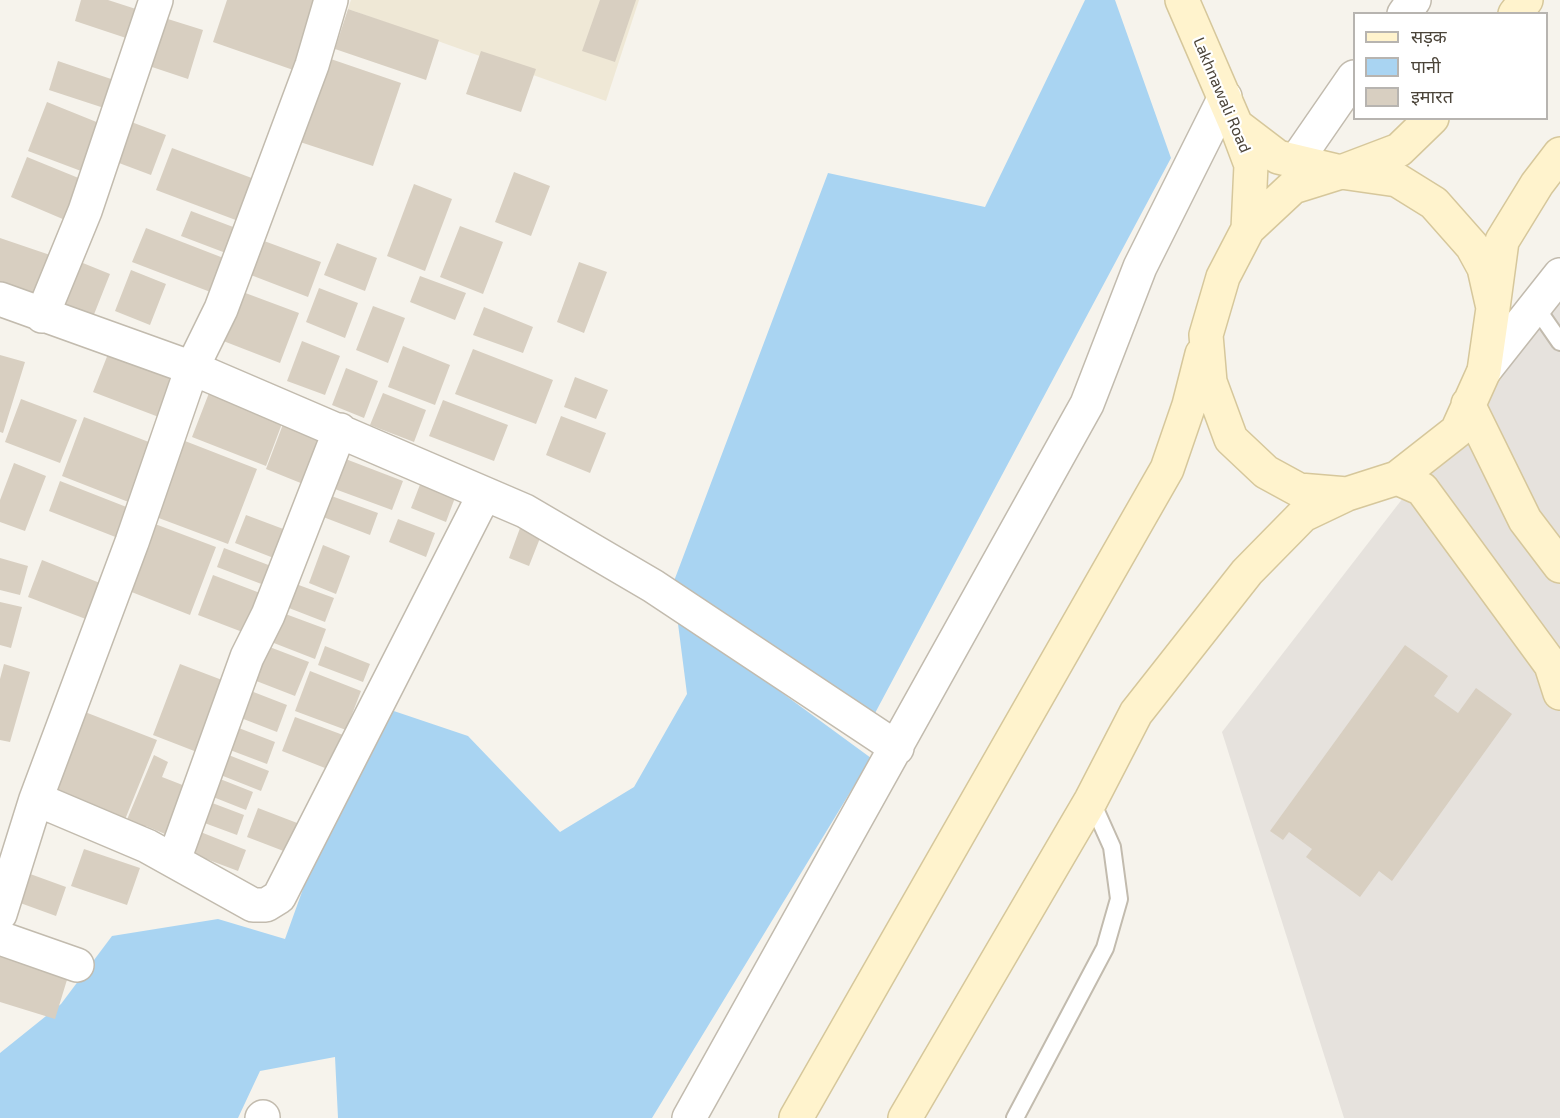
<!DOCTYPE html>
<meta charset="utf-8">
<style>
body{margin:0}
#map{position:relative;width:1560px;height:1118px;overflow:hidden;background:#f6f3ec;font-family:"Exo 2","Noto Sans Devanagari",sans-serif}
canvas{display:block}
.legend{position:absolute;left:1353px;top:12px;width:195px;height:108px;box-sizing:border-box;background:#fff;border:2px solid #b7b4b0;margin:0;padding:8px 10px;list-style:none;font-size:18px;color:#4b4439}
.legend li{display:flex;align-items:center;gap:12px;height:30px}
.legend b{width:30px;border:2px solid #b7b4b0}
</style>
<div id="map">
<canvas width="1560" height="1118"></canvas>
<ul class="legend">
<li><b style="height:8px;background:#fff3cd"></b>सड़क</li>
<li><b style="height:16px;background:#a9d4f2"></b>पानी</li>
<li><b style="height:16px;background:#d8cfc1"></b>इमारत</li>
</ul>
</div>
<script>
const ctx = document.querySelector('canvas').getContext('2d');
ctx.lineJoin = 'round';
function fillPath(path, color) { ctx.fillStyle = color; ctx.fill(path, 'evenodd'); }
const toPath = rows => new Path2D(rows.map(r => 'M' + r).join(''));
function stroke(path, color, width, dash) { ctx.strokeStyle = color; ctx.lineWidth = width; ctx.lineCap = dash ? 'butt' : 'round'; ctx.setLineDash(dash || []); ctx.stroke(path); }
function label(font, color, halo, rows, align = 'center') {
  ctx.font = font + ' "Exo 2",sans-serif'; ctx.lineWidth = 4.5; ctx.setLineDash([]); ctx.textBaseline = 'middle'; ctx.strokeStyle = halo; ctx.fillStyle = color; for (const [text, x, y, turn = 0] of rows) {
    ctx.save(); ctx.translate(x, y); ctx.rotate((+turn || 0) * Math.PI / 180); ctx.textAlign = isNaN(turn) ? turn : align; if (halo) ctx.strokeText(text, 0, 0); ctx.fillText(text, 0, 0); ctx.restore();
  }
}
const industrial = toPath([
 [1560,295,1560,1118,1344,1118,1222,732]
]);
const education = toPath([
 [351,0,639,0,606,101,348,9]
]);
const water = toPath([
 [1085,0,1115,0,1171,158,874,715,674,581,828,173,985,207],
 [677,616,871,758,652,1118,338,1118,335,1057,260,1071,238,1118,0,1118,0,1053,61,1004,112,936,218,919,285,939,326,825,376,705,468,736,560,832,634,787,687,694]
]);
const building = toPath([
 [81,0,108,0,139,10,129,39,75,21],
 [227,0,323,0,299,72,213,42],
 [600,0,636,0,615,62,582,51],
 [348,9,439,40,426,80,335,49],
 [155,15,203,30,188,79,140,63],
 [481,51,536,69,521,112,466,94],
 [322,56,401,83,373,166,294,140],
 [58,61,114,80,104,108,49,90],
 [47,102,99,123,81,171,28,151],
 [118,117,166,135,151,175,103,157],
 [172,148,257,180,241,222,156,190],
 [27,157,81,179,65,220,11,197],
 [514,172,550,186,531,236,495,222],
 [414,184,452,199,425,271,387,256],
 [191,211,241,230,231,255,181,236],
 [460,226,503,242,483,294,440,277],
 [146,228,226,259,213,293,132,262],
 [0,238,53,256,34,307,0,295],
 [256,238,321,262,308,297,243,272],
 [337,243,377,258,365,291,324,275],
 [73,259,110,274,91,322,54,308],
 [579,262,607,272,584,333,557,322],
 [131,270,166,284,150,325,115,311],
 [420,276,466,293,455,320,410,302],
 [232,288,299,313,280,363,213,337],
 [319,288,358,303,345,338,306,322],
 [373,306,405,318,388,363,356,350],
 [484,307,533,327,523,353,473,335],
 [302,341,340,356,325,395,287,381],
 [403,346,450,365,435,405,388,387],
 [110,349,180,376,164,419,93,392],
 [473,349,553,380,536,424,455,394],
 [0,355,25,362,3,433,0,432],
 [346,368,378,381,364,418,332,405],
 [575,377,608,390,596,419,564,407],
 [209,393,283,421,266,466,192,437],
 [383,393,426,410,414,442,370,425],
 [21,399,77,420,60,463,5,442],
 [443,400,508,425,494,461,429,436],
 [561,416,606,433,590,473,546,455],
 [84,417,154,444,131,503,62,476],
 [285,419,332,438,313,488,266,469],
 [185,441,257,469,228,544,156,517],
 [343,458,403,481,392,510,332,488],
 [14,463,46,476,25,531,0,522,0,500],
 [60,481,129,508,118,538,49,511],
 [421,482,456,495,446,522,411,508],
 [326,494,378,513,370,535,318,515],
 [246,515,294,533,284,562,235,543],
 [398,519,435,533,426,557,389,542],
 [523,520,544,528,529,566,509,558],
 [155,524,216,547,190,615,129,591],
 [323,545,350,556,336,594,309,583],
 [224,548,271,566,264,585,217,567],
 [0,558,28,566,20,595,0,590],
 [42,560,105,585,91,621,28,597],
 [213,575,260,593,245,633,198,615],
 [285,580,334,598,325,622,276,603],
 [0,602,22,607,11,648,0,645],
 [272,609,326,629,315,659,261,638],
 [259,643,309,662,295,696,246,677],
 [1405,645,1448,676,1434,696,1458,713,1476,688,1512,714,1392,881,1379,871,1360,897,1306,857,1312,849,1289,832,1283,840,1270,831],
 [325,646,370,664,363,682,318,665],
 [4,664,30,672,10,742,0,740,0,679],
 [180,664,230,683,202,754,153,735],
 [310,671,361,691,346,730,295,711],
 [238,686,287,705,277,732,228,713],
 [85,712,157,740,124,822,53,794],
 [295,717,343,735,330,770,282,751],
 [231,725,275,742,267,764,222,747],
 [221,752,269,771,261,791,213,772],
 [154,755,168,762,162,777,198,791,177,839,146,826,144,830,126,822],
 [210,775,253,792,246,810,203,793],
 [199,798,244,815,237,835,191,818],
 [258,808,305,826,294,855,247,837],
 [193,829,246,850,238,871,185,851],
 [84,849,140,868,127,905,71,886],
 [22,871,66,887,56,916,12,900],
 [0,949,70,970,55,1019,0,1002]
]);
const lane = toPath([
 [1535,306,1560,342],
 [1015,1118,1105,948,1119,899,1112,847,1091,800]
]);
const street = toPath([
 [1404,14,1414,0],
 [1296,161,1354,77],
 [0,299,192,368,525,511,653,586,897,748],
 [42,316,85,211,156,0],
 [1484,371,1560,275],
 [36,799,147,846,253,905,266,905,279,897,484,495],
 [174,860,247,657,268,615,340,430],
 [0,914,36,799,132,542,192,368,221,309,312,65,331,0],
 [0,938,77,965],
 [262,1118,263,1117],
 [689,1118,1087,404,1140,267,1225,97]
]);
const secondary = toPath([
 [1182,0,1236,125,1251,165,1248,229],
 [1515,14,1526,0],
 [1236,125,1278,157,1341,172,1399,150,1432,118],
 [1493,308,1484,268,1472,246,1434,203,1397,180,1341,172,1293,187,1248,229,1223,277,1206,335,1210,382,1231,439,1266,472,1299,490,1347,494,1397,478,1457,431,1484,371,1493,308,1502,241,1537,184,1560,154],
 [1468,404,1525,520,1560,566],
 [1397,478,1422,489,1551,665,1560,693],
 [796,1118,1167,469,1189,405,1202,354],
 [905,1118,1091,800,1136,713,1247,572,1303,515,1345,495]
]);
const streetNames = [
 ["Lakhnawali Road",1222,95,67]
];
fillPath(industrial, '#e6e2dd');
fillPath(education, '#efe8d6');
fillPath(water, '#a9d4f2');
fillPath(building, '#d8cfc1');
stroke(lane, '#c2bbae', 20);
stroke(street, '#c2bbae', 36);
stroke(secondary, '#d6c79b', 36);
stroke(lane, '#fff', 16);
stroke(street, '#fff', 33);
stroke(secondary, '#fff3cd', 33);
label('16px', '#4b4439', '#fff', streetNames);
</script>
